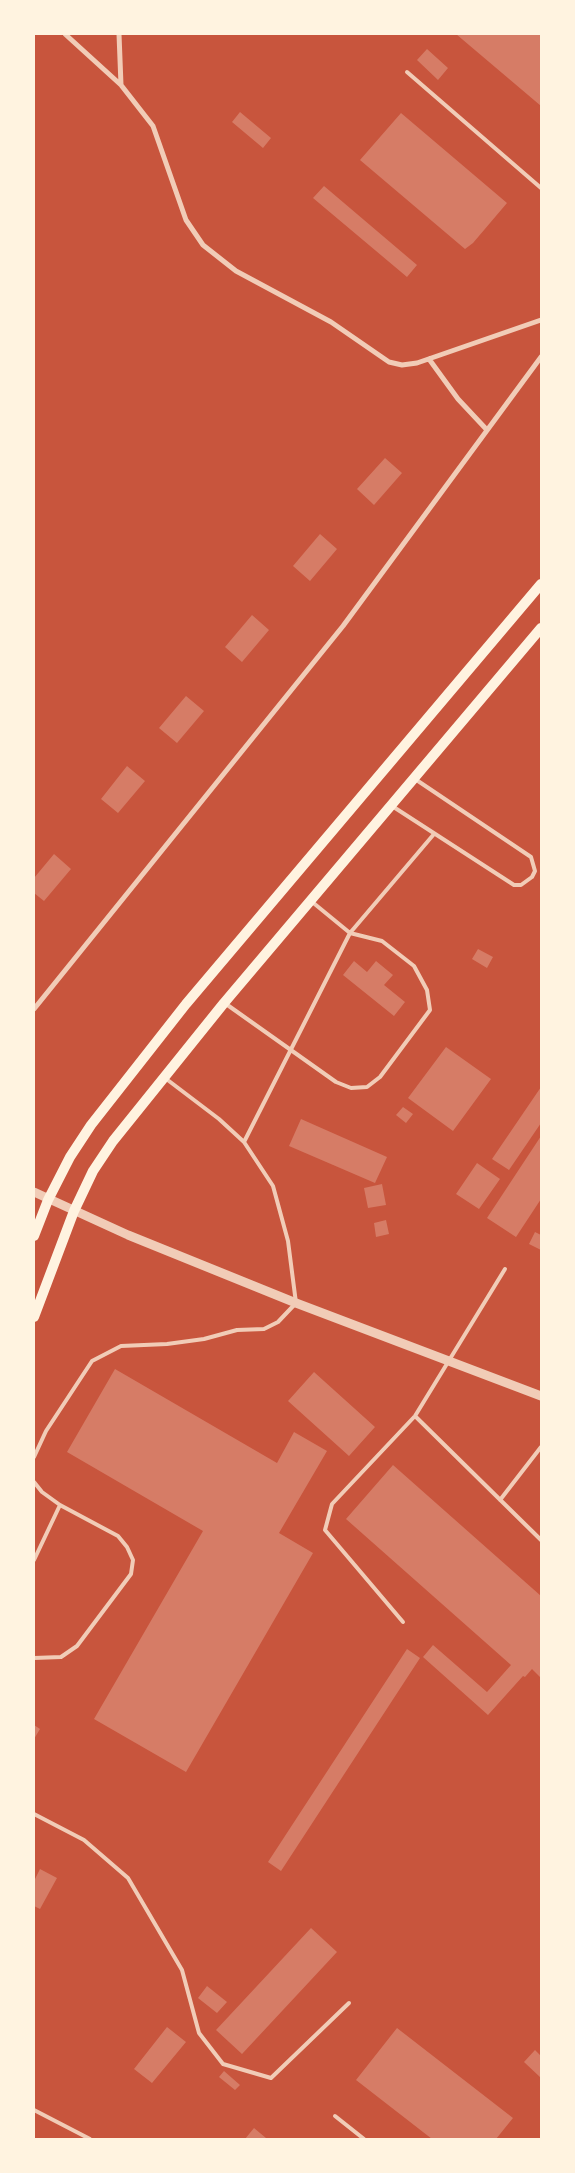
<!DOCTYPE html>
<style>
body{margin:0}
#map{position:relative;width:575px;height:2173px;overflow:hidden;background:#c8553d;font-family:Mulish,sans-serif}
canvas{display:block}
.frame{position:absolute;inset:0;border:35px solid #fff3e0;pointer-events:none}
</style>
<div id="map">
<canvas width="575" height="2173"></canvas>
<div class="frame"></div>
</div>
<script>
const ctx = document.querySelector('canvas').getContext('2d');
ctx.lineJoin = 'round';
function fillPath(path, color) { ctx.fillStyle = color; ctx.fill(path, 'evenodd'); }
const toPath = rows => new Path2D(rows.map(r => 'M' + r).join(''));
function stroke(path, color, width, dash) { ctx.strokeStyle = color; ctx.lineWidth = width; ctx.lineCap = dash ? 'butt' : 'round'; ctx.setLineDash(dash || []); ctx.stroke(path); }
const building = toPath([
 [456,34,541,34,541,106],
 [427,49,448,68,438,80,417,60],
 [240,112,271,138,263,148,232,122],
 [401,113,507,203,473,243,465,249,360,160],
 [324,186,417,265,407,277,313,198],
 [385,458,402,473,374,505,357,489],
 [320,534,337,549,310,581,293,566],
 [252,615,269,630,242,662,225,647],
 [186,696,204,711,177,743,159,728],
 [127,766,145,781,118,813,101,799],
 [54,854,71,869,44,901,34,893,34,878],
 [478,949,493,957,487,968,472,959],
 [354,961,367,972,376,961,393,975,384,985,405,1002,394,1016,343,975],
 [446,1047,491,1079,453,1131,408,1098],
 [541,1087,541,1123,509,1170,492,1159],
 [403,1107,413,1114,406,1123,396,1115],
 [301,1119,387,1157,375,1183,289,1146],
 [541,1136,541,1199,516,1237,487,1218],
 [477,1163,500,1179,479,1209,456,1194],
 [382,1184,386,1205,368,1208,364,1188],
 [386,1220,389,1234,376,1237,374,1223],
 [535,1232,541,1235,541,1250,529,1244],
 [115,1369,277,1463,294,1432,327,1451,279,1533,313,1553,186,1772,94,1719,203,1531,67,1452],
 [314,1372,375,1427,349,1456,288,1401],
 [393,1465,541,1596,541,1678,532,1669,525,1677,523,1676,488,1715,423,1657,433,1645,487,1692,511,1665,346,1519],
 [407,1649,420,1658,281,1871,268,1862],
 [34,1725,40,1729,34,1739],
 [40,1869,57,1878,40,1909,34,1906,34,1881],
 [311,1928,337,1952,242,2054,216,2030],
 [207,1986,227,2002,217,2013,198,1998],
 [167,2027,186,2042,152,2083,134,2069],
 [397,2028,513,2118,496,2139,432,2139,356,2080],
 [535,2050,541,2056,541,2078,524,2062],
 [224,2071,240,2085,235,2090,219,2077],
 [254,2128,266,2138,265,2139,245,2139]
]);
const service = toPath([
 [407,72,541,188],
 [392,806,514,885,521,885,532,877,535,871,531,857,415,779],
 [226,1004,336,1082,351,1088,367,1087,380,1077,430,1010,427,990,414,966,382,941,350,933,311,901],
 [244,1142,350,933,434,834],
 [415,1416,541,1540],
 [34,1457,46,1431,92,1361,121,1346,167,1344,204,1339,237,1330,264,1329,278,1322,296,1303,288,1241,273,1186,244,1142,219,1119,165,1078],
 [34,1482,42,1492,60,1505,118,1536,127,1547,133,1560,131,1574,77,1646,61,1657,34,1658],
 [500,1500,541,1447],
 [34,1560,60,1505],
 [403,1622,325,1530,332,1504,415,1416,505,1269],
 [34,1814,84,1840,128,1878,182,1970,199,2033,223,2064,271,2078,349,2003],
 [34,2110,90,2139],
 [335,2116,364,2139]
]);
const minor = toPath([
 [65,34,121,85,153,126,186,220,203,245,236,271,331,322,389,362,402,365,417,363,541,320],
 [119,34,121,85],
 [429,359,458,399,487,430],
 [34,1009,343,626,541,357]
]);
const tertiary = toPath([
 [34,1192,128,1235,296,1303,541,1396]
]);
const secondary = toPath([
 [34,1236,48,1200,70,1157,91,1125,186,1004,541,584],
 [34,1317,74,1211,93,1171,113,1141,224,1003,541,628]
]);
fillPath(building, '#d67c66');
stroke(service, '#f1ccb7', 4);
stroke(minor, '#f1ccb7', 5);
stroke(tertiary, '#f1ccb7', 9);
stroke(secondary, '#fff3e0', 10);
</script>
